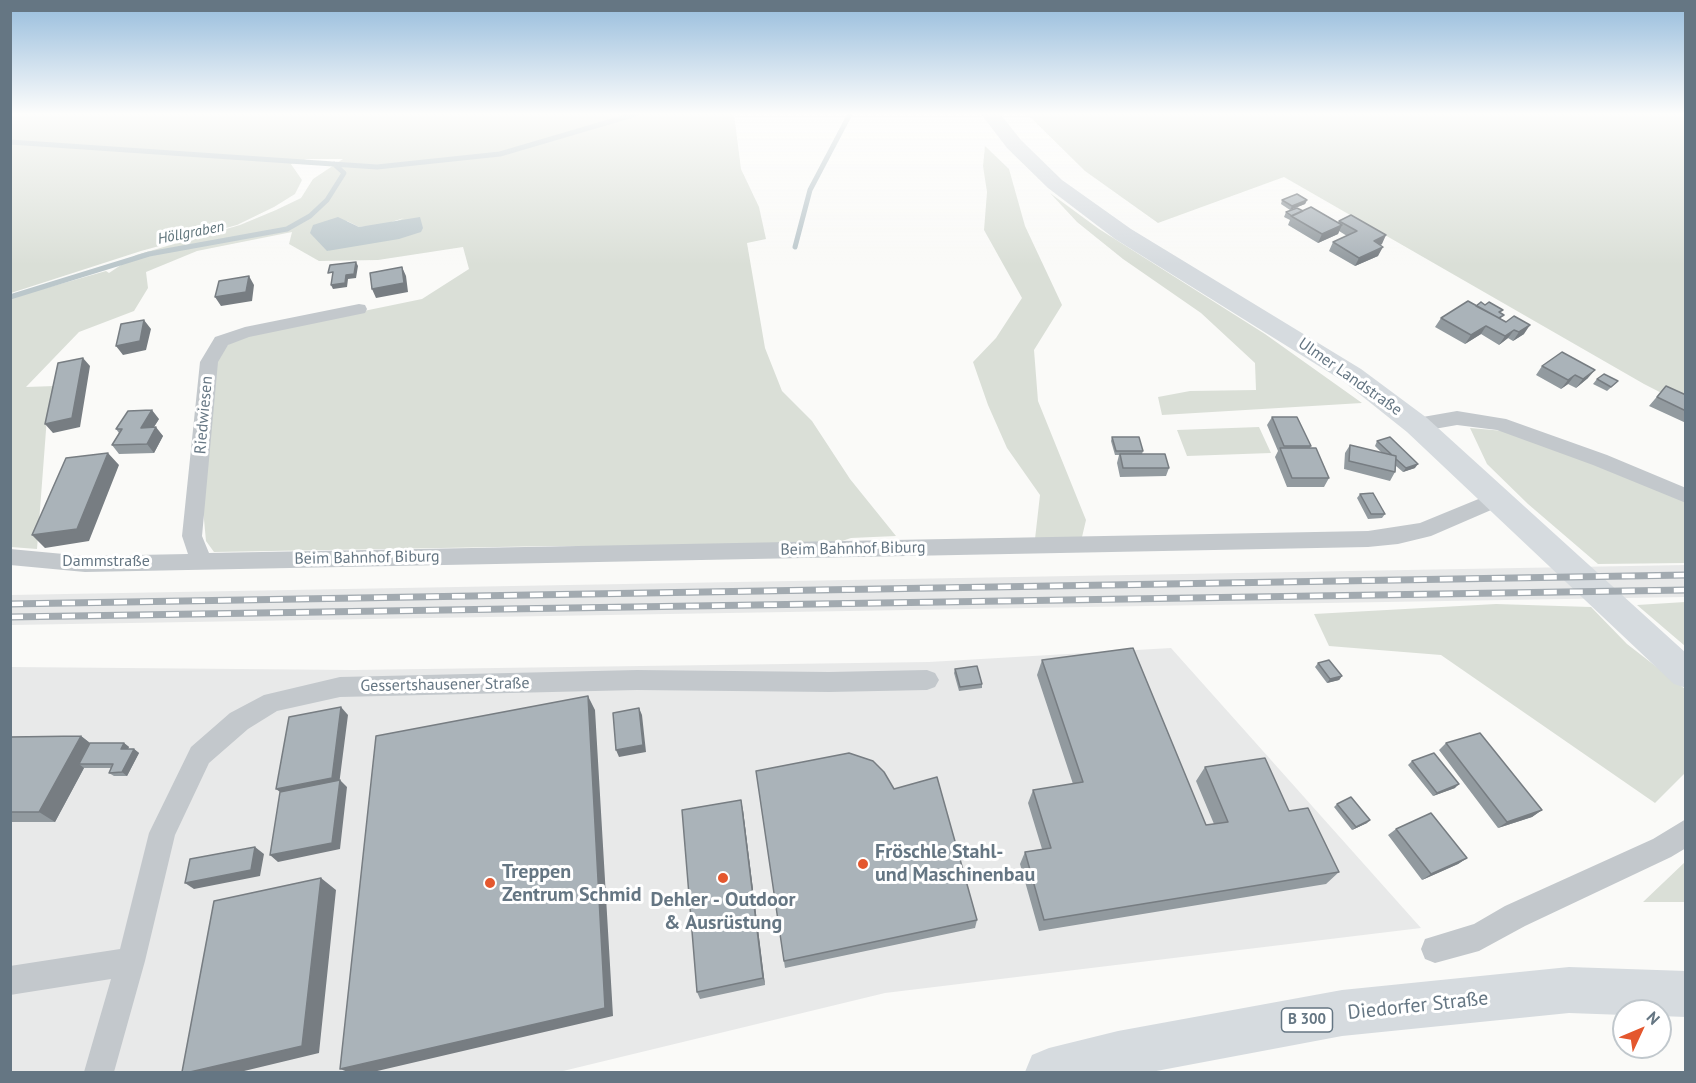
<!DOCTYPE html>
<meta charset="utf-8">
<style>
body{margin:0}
#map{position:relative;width:1696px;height:1083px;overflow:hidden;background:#fafaf8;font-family:"PT Sans",sans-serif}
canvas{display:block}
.frame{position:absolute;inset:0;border:12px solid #657683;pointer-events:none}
.north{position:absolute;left:1612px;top:999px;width:60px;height:60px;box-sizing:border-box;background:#fff;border:2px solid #c1c8cd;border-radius:50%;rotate:46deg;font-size:16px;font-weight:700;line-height:24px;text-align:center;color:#657683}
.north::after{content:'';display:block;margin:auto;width:21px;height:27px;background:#e4572e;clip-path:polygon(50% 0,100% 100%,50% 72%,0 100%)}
</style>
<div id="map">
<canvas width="1696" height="1083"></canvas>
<div class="frame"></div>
<div class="north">N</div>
</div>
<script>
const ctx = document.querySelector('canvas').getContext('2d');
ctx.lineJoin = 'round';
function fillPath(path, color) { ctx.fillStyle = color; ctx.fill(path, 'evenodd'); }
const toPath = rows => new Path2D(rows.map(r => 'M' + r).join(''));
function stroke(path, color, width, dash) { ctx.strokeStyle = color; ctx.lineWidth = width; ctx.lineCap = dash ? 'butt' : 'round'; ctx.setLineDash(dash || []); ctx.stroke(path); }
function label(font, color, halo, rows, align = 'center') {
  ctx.font = font + ' "PT Sans",sans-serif'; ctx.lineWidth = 6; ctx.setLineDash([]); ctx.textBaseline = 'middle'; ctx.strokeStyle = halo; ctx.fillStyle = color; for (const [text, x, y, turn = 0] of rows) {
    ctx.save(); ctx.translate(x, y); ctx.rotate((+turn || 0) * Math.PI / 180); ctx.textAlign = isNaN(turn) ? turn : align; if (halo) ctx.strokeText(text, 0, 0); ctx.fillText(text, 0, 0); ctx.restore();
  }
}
const built = toPath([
 [1686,565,1685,597,11,625,10,595],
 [1171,648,1421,928,885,993,559,1072,11,1072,11,667,353,670,929,662]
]);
const green = toPath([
 [10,114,734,114,741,169,759,207,766,239,747,243,765,348,782,391,812,421,850,479,896,536,851,538,824,547,553,546,214,552,206,541,202,498,213,368,220,352,231,342,257,333,422,299,469,269,463,247,378,260,319,261,289,244,292,232,197,251,146,272,148,288,134,311,79,332,26,387,55,386,47,417,37,549,11,547,11,298,106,271,109,273,136,255,240,225,276,210,301,198,313,179,343,159,307,159,291,164,302,180,295,194,274,207,237,225,141,251,11,293],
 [404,218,327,251,347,221,359,227,382,225],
 [1027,114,1685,114,1685,405,1644,384,1284,177,1158,223,1085,171],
 [985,146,1009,169,1025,226,1062,305,1034,350,1038,401,1086,520,1082,537,1035,539,1040,495,1007,448,988,405,973,362,996,338,1022,298,984,230,987,192,983,166],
 [1050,193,1099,229,1265,334,1362,403,1162,415,1158,397,1190,391,1256,390,1255,363,1201,313,1123,259,1077,222],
 [1259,427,1271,453,1187,456,1177,430],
 [1470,428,1504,431,1576,456,1685,502,1685,563,1598,564,1528,504,1487,464],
 [1685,602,1685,646,1637,605],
 [1496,604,1591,607,1627,644,1685,689,1685,773,1655,803,1441,655,1329,646,1314,614],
 [1685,862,1685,902,1643,902]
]);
const water = toPath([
 [338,217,359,227,420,217,423,228,421,232,399,239,327,251,310,233,313,225]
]);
const stream = toPath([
 [10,142,377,167,500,154,636,114],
 [795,247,810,190,850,114],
 [10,297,149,254,287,229,310,216,327,200,344,173,334,164]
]);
const street = toPath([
 [359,304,365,305,367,309,365,313,249,337,228,345,218,362,202,536,209,553,1368,531,1420,523,1498,491,1505,494,1508,499,1505,504,1431,536,1398,544,1368,547,85,572,10,565,10,549,85,556,188,554,182,536,200,362,215,337,245,327,359,304],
 [1457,411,1506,419,1607,455,1686,488,1686,503,1593,465,1497,430,1457,425,1417,432,1410,430,1408,425,1410,420,1417,418,1457,411],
 [637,670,829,672,927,670,935,673,939,680,935,687,927,690,829,692,637,690,340,697,277,711,248,729,209,763,175,835,145,961,114,1072,84,1072,111,979,10,995,10,966,120,949,149,833,191,747,230,713,264,695,340,677,637,670],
 [1686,819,1686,848,1671,857,1525,926,1479,951,1435,963,1425,959,1421,949,1425,939,1474,924,1505,906,1653,839,1686,819]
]);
const secondary = toPath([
 [981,114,1000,114,1021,140,1062,180,1131,229,1361,369,1427,418,1686,653,1686,688,1674,684,1407,432,1343,381,1115,239,1048,188,1007,148,981,114]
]);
const primary = toPath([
 [1569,967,1686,971,1686,1017,1660,1016,1660,1011,1624,1011,1624,1015,1569,1013,1342,1036,1151,1072,1025,1072,1032,1055,1049,1048,1118,1031,1342,990,1569,967]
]);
const rail = toPath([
 [10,604,1686,575],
 [10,617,1686,590]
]);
const wall = toPath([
 [1282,200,1307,200,1305,204,1290,210,1281,204],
 [1303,211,1338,223,1339,221,1382,244,1380,245,1378,256,1355,266,1329,251,1333,242,1347,236,1339,231,1338,234,1318,243,1288,225,1290,220,1284,217,1286,212],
 [1476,306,1501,313,1501,319,1524,334,1513,341,1508,338,1499,345,1481,334,1465,344,1435,327,1441,318],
 [1542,366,1588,378,1576,388,1568,384,1561,389,1536,375],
 [1597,379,1618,381,1607,391,1593,384],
 [1666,386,1686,395,1686,423,1649,406],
 [1272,417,1311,446,1310,448,1329,478,1324,487,1287,487,1275,457,1278,451,1267,425],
 [159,419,154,427,163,436,154,453,119,454,112,445,119,433,116,429],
 [1112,437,1143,451,1142,454,1169,468,1166,476,1120,477,1117,463,1119,455,1115,455,1111,441],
 [1377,441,1415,468,1403,472,1396,466,1395,472,1390,481,1344,469,1345,453,1350,445,1382,453,1375,446],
 [1360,494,1385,514,1382,518,1368,519,1357,498],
 [1042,660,1206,825,1214,824,1196,781,1205,767,1289,811,1339,872,1326,884,1039,931,1020,864,1025,852,1042,849,1028,803,1033,790,1073,784,1037,675],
 [1318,663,1342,676,1339,680,1327,683,1315,667],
 [955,669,982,684,982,688,959,691,954,673],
 [81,736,90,743,124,743,129,747,128,749,134,749,139,753,127,776,114,776,109,773,111,768,84,768,55,822,10,822,10,737],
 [1446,743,1542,810,1532,817,1498,828,1439,750],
 [1412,761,1455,788,1433,796,1408,765],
 [756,771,894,789,977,920,975,928,785,968],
 [1337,804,1367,823,1352,830,1334,807],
 [743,810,765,985,700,999,697,992],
 [1396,829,1467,858,1458,864,1422,880,1388,835]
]);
const shadedWall = toPath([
 [1307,200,1305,204,1290,210,1292,206],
 [1342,225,1338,234,1318,243,1322,234],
 [1386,235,1382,244,1369,250,1374,241],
 [1383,247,1378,256,1355,266,1359,258],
 [356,262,358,266,356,278,348,279,347,287,333,289,331,285],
 [402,267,406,276,408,292,376,298,372,289],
 [249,276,254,285,252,301,221,306,215,297],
 [144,320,151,329,146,350,123,355,116,346],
 [1530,325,1524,334,1513,341,1519,332],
 [1486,326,1481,334,1465,344,1471,335],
 [1514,330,1508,338,1499,345,1505,336],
 [83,358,90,366,80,427,53,433,45,424],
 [1595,370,1588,378,1576,388,1583,379],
 [1575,375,1568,384,1561,389,1568,380],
 [152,410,159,419,148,436,141,428],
 [156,427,163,436,154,453,147,444],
 [108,453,119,465,89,541,45,548,32,535],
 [1418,464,1415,468,1403,472,1406,468],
 [1342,676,1339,680,1327,683,1330,679],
 [588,696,595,710,613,1016,373,1072,348,1072,340,1069],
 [341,707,348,715,339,785,284,795,276,789],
 [639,708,642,715,646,752,619,757,616,750],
 [81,736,95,747,79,764,84,768,55,822,39,812],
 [124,743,129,747,126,753,121,749],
 [134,749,139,753,127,776,122,772],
 [340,780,347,787,340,849,278,862,270,855],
 [1459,784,1455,788,1433,796,1437,793],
 [741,800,743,810,765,985,763,978],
 [1542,810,1532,817,1498,828,1507,822],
 [1370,820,1367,823,1352,830,1356,827],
 [255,847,264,854,260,876,194,889,185,883],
 [1467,858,1458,864,1422,880,1431,874],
 [321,878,336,890,319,1053,240,1072,190,1072]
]);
const building = toPath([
 [1297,194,1307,200,1292,206,1282,200,1297,194],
 [1311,207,1342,225,1322,234,1291,216,1311,207],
 [1297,208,1303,211,1292,216,1286,212,1297,208],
 [1351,215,1386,235,1374,241,1383,247,1359,258,1333,242,1357,231,1339,221,1351,215],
 [356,262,354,274,346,275,345,283,331,285,333,272,328,273,330,265,356,262],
 [402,267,404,283,372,289,370,273,402,267],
 [249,276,246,292,215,297,219,281,249,276],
 [1468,301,1506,322,1514,316,1530,325,1519,332,1514,330,1505,336,1486,326,1471,335,1441,318,1468,301],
 [1481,302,1485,305,1489,302,1503,310,1499,312,1504,315,1499,318,1476,306,1481,302],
 [144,320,140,341,116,346,121,324,144,320],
 [1562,352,1595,370,1583,379,1575,375,1568,380,1542,366,1562,352],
 [83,358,72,418,45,424,58,363,83,358],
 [1604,374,1618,381,1611,387,1597,379,1604,374],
 [1666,386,1686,395,1686,411,1657,397,1666,386],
 [152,410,141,428,156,427,147,444,112,445,122,429,116,429,128,411,152,410],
 [1272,417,1297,417,1311,446,1284,446,1272,417],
 [1112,437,1139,437,1143,451,1116,451,1112,437],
 [1390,437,1418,464,1406,468,1396,459,1396,456,1392,455,1377,441,1390,437],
 [1350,445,1396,456,1395,472,1349,461,1350,445],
 [1280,448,1316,448,1329,478,1292,478,1280,448],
 [108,453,77,529,32,535,66,458,108,453],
 [1120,454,1165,454,1169,468,1123,468,1120,454],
 [1373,493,1385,514,1371,514,1360,494,1373,493],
 [1133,648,1206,825,1228,822,1205,767,1265,758,1289,811,1308,808,1339,872,1044,920,1025,852,1051,848,1033,790,1083,782,1042,660,1133,648],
 [1329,660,1342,676,1330,679,1318,663,1329,660],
 [977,666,982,684,960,687,955,669,977,666],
 [588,696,605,1008,340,1069,376,736,588,696],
 [341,707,332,778,276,789,289,717,341,707],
 [639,708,643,745,616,750,613,713,639,708],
 [1480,733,1542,810,1507,822,1446,743,1480,733],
 [81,736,39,812,10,812,10,737,81,736],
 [90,743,124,743,121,749,134,749,122,772,109,773,113,764,79,764,90,743],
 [849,753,873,761,884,772,894,789,937,777,977,920,784,961,756,771,849,753],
 [1434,753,1459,784,1437,793,1412,761,1434,753],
 [340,780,332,843,270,855,280,792,340,780],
 [1351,797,1370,820,1356,827,1337,804,1351,797],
 [741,800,763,978,697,992,682,810,741,800],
 [1431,813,1467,858,1431,874,1396,829,1431,813],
 [255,847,251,870,185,883,190,859,255,847],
 [321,878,302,1046,190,1072,182,1072,214,901,321,878]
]);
const markers = [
 [863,864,6,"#e4572e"],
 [723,878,6,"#e4572e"],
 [490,883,6,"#e4572e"]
];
const farWaternames = [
 ["Höllgraben",191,233,-11]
];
const shields = [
 [1307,1020,51]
];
const shieldNames = [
 ["B 300",1307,1020]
];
const streetNames = [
 ["Ulmer Landstraße",1350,377,35],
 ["Riedwiesen",204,415,-85],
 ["Beim Bahnhof Biburg",853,549,-1],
 ["Beim Bahnhof Biburg",367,558,-1],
 ["Dammstraße",106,561],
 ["Gessertshausener Straße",445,685,-1]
];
const nearPoinames = [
 ["Fröschle Stahl-",875,852],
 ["und Maschinenbau",875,875],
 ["Treppen",502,872],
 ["Zentrum Schmid",502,895],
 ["Dehler - Outdoor",723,900,"center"],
 ["& Ausrüstung",723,923,"center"]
];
const nearStreetnames = [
 ["Diedorfer Straße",1418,1006,-6]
];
fillPath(built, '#e8e9e9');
fillPath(green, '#dadfd7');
fillPath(water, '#bbc7cb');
stroke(stream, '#bbc7cb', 5);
fillPath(street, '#c3c8cc');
fillPath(secondary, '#d6dbdf');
fillPath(primary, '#d6dbdf');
stroke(rail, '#a2aab0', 7);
stroke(rail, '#fff', 4.5, [13]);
fillPath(wall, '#929a9f');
fillPath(shadedWall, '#777d82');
fillPath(building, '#aab3b9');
stroke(building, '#777d82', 1.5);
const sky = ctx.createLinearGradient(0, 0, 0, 265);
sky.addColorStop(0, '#96bcdc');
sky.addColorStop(0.43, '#fdfdfc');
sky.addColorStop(1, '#fdfdfc00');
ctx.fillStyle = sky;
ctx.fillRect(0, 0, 1696, 265);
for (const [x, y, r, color] of markers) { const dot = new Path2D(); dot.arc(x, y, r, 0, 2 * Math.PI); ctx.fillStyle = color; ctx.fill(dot); stroke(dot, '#fff', 2); }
label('italic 15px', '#60757c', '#fff', farWaternames);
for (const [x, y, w] of shields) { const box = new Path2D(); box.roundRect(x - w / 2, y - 12, w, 24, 4.5); ctx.fillStyle = '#fff'; ctx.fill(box); stroke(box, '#657683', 1.5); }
label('bold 15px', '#657683', null, shieldNames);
label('16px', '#657683', '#fff', streetNames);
label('bold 20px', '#657683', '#fff', nearPoinames, 'left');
label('20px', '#657683', '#fff', nearStreetnames);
</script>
